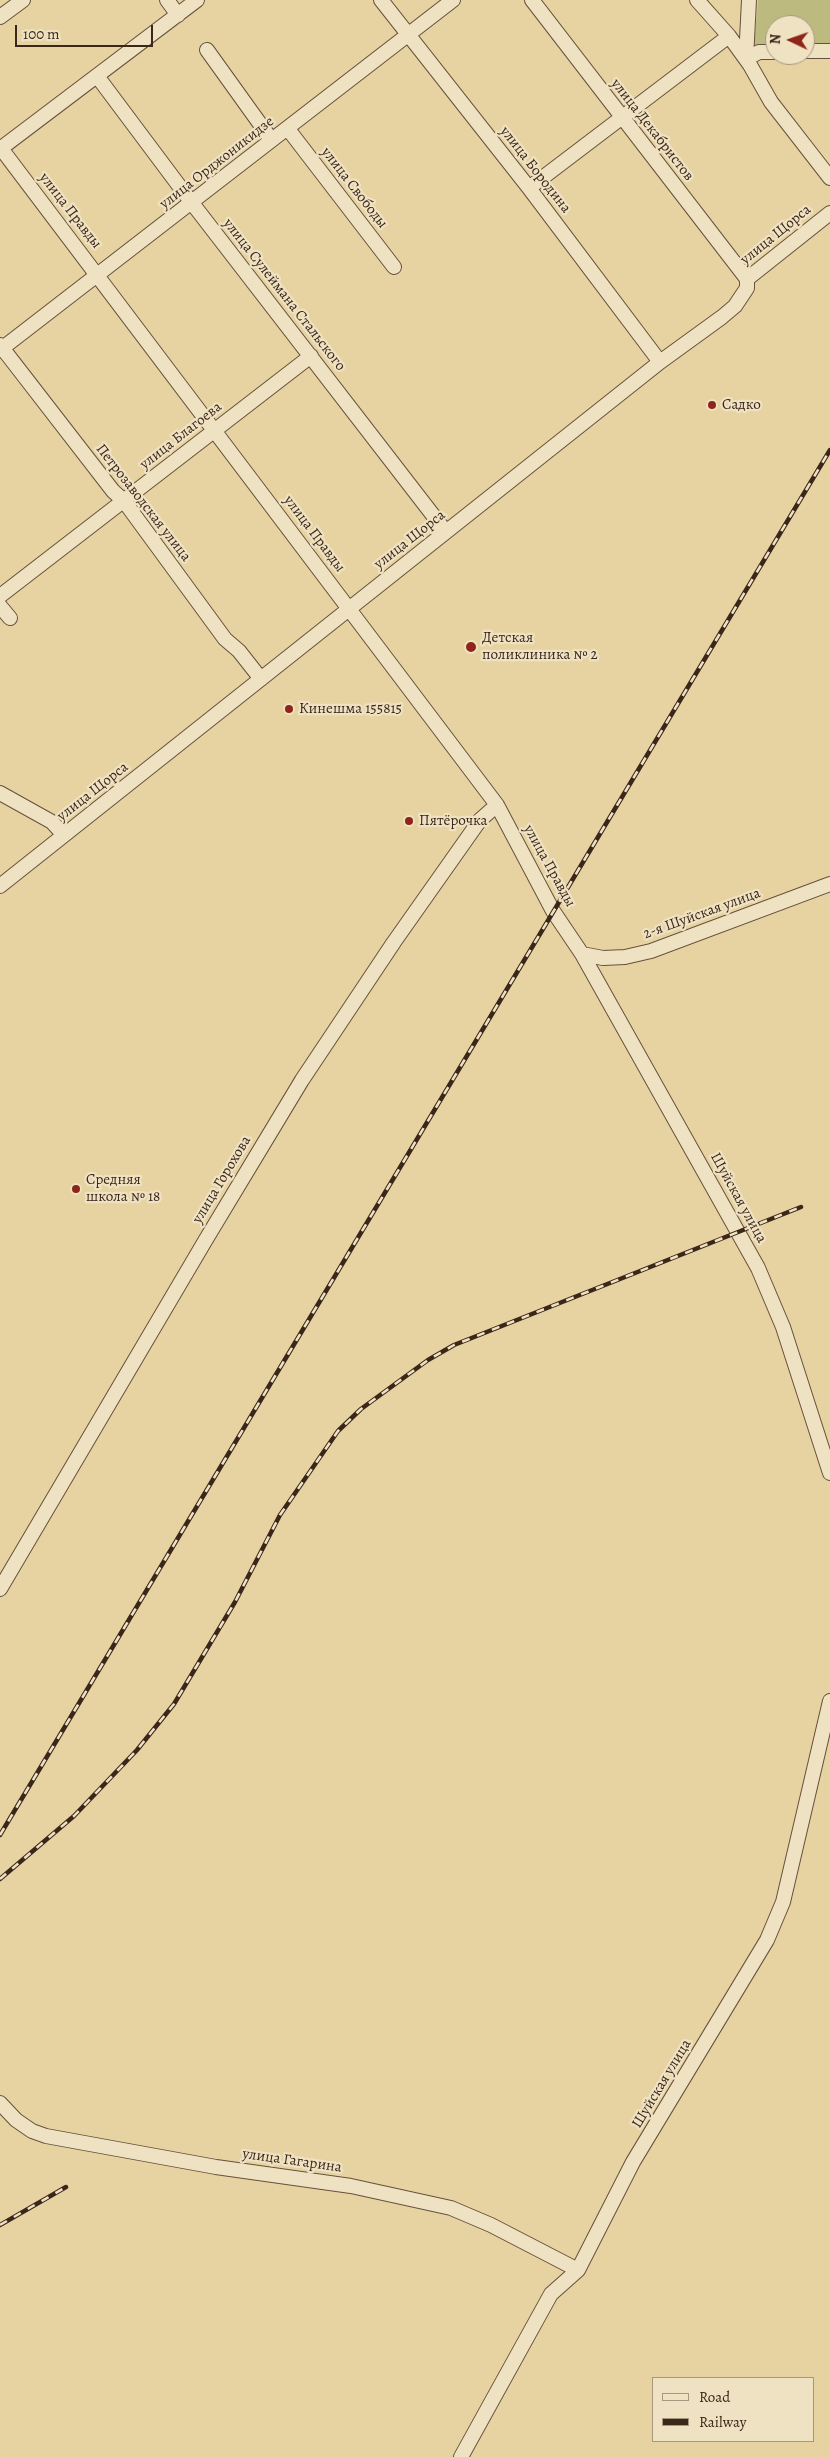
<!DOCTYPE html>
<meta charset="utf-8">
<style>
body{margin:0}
#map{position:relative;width:830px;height:2457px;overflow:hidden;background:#e7d3a1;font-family:Alegreya,serif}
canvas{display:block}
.legend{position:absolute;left:652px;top:2377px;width:162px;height:65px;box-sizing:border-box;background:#efe2c2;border:1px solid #a7977f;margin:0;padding:6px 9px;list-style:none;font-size:15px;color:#3b261a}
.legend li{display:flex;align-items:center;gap:10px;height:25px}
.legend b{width:25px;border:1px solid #a7977f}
.north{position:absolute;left:765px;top:15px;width:50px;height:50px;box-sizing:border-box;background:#efe2c2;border:1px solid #a7977f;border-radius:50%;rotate:273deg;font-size:14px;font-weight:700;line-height:20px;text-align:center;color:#3b261a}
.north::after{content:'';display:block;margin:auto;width:18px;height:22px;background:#8f2418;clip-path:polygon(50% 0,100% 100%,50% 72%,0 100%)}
.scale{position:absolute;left:15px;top:25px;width:138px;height:22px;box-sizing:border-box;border:2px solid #3b261a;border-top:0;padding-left:6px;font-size:15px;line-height:18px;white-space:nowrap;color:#3b261a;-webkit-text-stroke:4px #efe2c2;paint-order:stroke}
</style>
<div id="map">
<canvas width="830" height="2457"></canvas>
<ul class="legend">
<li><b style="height:6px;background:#efe2c2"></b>Road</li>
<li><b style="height:6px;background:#3b261a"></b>Railway</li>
</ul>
<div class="north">N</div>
<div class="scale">100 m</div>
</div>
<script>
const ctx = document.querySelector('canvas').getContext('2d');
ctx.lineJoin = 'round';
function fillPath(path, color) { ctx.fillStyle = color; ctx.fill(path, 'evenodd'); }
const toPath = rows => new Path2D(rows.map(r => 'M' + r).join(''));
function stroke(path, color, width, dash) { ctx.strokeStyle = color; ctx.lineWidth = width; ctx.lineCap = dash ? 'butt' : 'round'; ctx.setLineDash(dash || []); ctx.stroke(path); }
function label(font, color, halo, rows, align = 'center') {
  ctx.font = font + ' Alegreya,serif'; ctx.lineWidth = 4.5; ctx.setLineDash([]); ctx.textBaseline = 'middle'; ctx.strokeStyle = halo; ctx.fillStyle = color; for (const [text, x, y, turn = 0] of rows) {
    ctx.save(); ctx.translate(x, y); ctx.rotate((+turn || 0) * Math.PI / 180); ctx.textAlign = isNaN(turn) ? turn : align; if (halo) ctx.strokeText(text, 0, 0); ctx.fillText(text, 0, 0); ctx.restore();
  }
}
const green = toPath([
 [758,0,830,0,830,43,805,44,805,25,775,25,775,46,754,46]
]);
const minor = toPath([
 [167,0,178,15],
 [381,0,529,188,660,362],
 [532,0,747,279],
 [697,0,729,36,750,65,771,102,830,178],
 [0,17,23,0],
 [207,50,268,135],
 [805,51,830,51],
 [746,59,749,0],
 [746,59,759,52,775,52],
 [97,76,192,203,446,532],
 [288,129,394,267],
 [0,147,497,805,553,911,582,954,758,1268,783,1327,830,1473],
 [0,149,197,0],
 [529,188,729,36],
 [0,345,113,491,124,501,225,639,239,651,261,679],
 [0,350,453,0],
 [0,596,311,356],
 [0,606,10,618],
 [0,793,52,822,64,835],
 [0,886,660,362,722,317,735,306,747,288,747,279,830,213],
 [582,954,603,958,625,957,651,951,830,884],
 [0,1589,205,1241,302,1080,394,942,480,820,497,805],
 [0,2103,16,2120,32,2131,46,2136,216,2167,351,2186,451,2208,491,2225,578,2270],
 [461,2457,551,2294,578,2270,633,2162,767,1940,783,1902,830,1701]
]);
const rail = toPath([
 [0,1835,830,450],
 [0,1879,74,1816,137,1750,174,1704,235,1602,280,1515,338,1431,361,1409,428,1360,454,1345,801,1207],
 [0,2225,66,2187]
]);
const markers = [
 [712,405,5,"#8f2418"],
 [471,647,6,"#8f2418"],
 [289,709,5,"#8f2418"],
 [409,821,5,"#8f2418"],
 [76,1189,5,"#8f2418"]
];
const streetNames = [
 ["улица Декабристов",652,130,52],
 ["улица Орджоникидзе",217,163,-38],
 ["улица Бородина",535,170,52],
 ["улица Свободы",354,188,52],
 ["улица Правды",70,211,52],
 ["улица Щорса",776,235,-39],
 ["улица Сулеймана Стальского",284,295,52],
 ["улица Благоева",181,436,-38],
 ["Петрозаводская улица",143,503,52],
 ["улица Правды",314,534,53],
 ["улица Щорса",410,540,-38],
 ["улица Щорса",93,792,-38],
 ["улица Правды",549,866,61],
 ["2-я Шуйская улица",702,914,-20],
 ["улица Горохова",222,1180,-59],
 ["Шуйская улица",738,1198,61],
 ["Шуйская улица",662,2084,-59],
 ["улица Гагарина",292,2161,8]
];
const poiNames = [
 ["Садко",722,405],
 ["Детская",482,638],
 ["поликлиника № 2",482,655],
 ["Кинешма 155815",299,709],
 ["Пятёрочка",419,821],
 ["Средняя",86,1180],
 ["школа № 18",86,1197]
];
fillPath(green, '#bdba7f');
stroke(minor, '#66513c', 16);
stroke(minor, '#efe2c2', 14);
stroke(rail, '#3b261a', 4.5);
stroke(rail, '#efe2c2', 2.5, [8]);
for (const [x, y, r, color] of markers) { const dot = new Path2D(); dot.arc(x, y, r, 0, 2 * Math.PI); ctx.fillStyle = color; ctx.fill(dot); stroke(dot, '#efe2c2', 2); }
label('15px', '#3b261a', '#efe2c2', streetNames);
label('15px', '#3b261a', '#efe2c2', poiNames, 'left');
</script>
